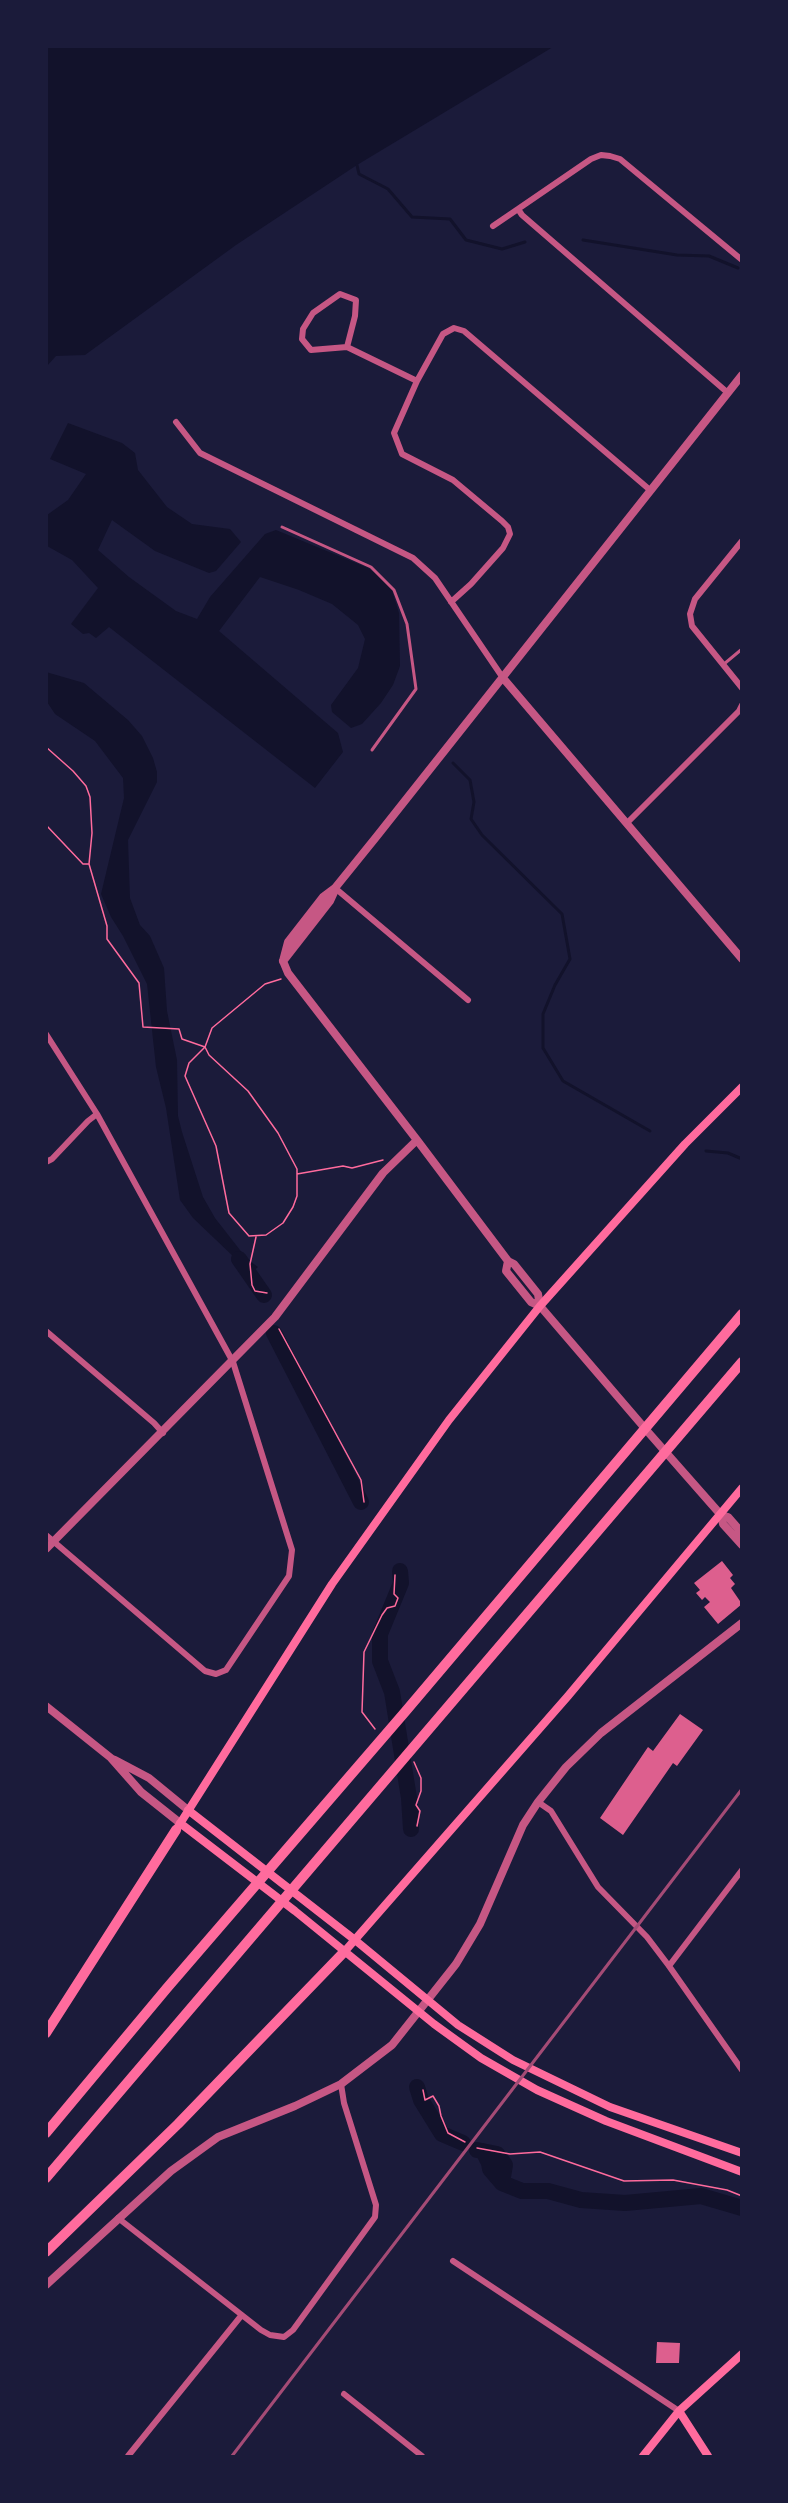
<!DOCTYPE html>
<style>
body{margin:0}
#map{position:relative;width:788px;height:2503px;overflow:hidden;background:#1b1b3a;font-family:Literata,serif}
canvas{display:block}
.frame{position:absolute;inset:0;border:48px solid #1b1b3a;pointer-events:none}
</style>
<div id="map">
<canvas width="788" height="2503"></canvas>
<div class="frame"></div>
</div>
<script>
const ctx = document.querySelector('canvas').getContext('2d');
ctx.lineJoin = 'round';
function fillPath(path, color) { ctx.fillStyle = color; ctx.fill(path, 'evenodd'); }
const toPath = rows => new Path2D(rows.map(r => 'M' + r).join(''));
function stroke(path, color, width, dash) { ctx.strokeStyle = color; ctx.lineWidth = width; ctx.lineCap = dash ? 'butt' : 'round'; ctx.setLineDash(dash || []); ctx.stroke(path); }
const water = toPath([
 [47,46,553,46,553,47,357,165,236,245,85,355,56,356,47,366],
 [68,423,122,443,135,453,138,470,167,507,192,524,230,529,241,542,216,571,209,573,155,551,112,520,98,550,129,577,176,611,197,619,210,597,265,534,276,530,368,568,390,584,399,613,400,666,393,685,381,703,362,724,351,728,332,712,331,705,358,668,365,639,358,625,332,604,299,590,260,577,219,631,338,733,343,752,315,788,109,627,96,638,89,633,83,634,71,624,98,588,72,560,47,546,47,515,68,500,86,474,50,459],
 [46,672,84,683,128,720,142,736,153,758,157,772,157,782,128,840,130,898,140,925,150,936,164,968,167,1011,177,1060,178,1116,182,1132,203,1197,215,1218,247,1259,258,1267,245,1278,241,1274,237,1260,193,1218,180,1200,166,1108,156,1067,147,984,123,936,111,917,101,894,124,798,123,778,95,741,55,714,47,702]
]);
const stream = toPath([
 [357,165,359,174,388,189,412,217,450,219,466,240,502,249,525,242],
 [583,240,677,255,709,256,738,268],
 [453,763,470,780,474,802,471,819,482,835,562,914,570,959,555,985,543,1014,543,1048,563,1081,650,1131],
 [706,1151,728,1153,742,1159]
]);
const river = toPath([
 [239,1259,264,1295],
 [274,1333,361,1502],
 [400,1571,401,1583,380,1634,380,1661,392,1692,409,1798,411,1829],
 [417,2087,421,2100,442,2134,463,2143],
 [477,2150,497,2154,505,2165,502,2183,522,2191,548,2191,581,2200,625,2203,701,2196,742,2208],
 [483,2151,489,2163,490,2169,502,2183]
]);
const building = toPath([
 [722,1561,733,1575,730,1578,735,1584,731,1588,742,1604,718,1624,704,1607,710,1602,705,1597,702,1600,696,1593,700,1590,694,1583],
 [680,1714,703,1730,677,1766,673,1763,623,1835,600,1818,648,1747,653,1751],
 [657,2342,680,2343,679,2363,656,2363]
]);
const path = toPath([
 [46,747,73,771,86,786,90,797,92,833,89,864,107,926,107,939,139,983,143,1027,179,1029,182,1039,205,1047,212,1028,265,984,281,979],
 [46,825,83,864,88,864],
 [205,1047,209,1055,248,1091,278,1133,297,1169,297,1196,293,1207,283,1223,266,1235,249,1236,229,1213,216,1146,185,1076,189,1063,205,1047],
 [297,1174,343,1166,352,1168,383,1160],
 [256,1237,250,1264,252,1285,255,1291,267,1293],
 [279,1329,361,1480,364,1502],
 [375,1729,362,1712,364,1652,382,1615,387,1608,395,1606,398,1598,394,1594,395,1575],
 [414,1762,421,1778,421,1791,416,1805,420,1811,417,1826],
 [423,2090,425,2100,433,2096,439,2106,441,2116,448,2133,465,2142],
 [477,2148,510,2154,540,2152,624,2181,673,2180,727,2190,742,2196]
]);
const service = toPath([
 [282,527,371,567,394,590,407,624,416,689,372,750],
 [724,664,742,649]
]);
const minor = toPath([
 [493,226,518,209],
 [347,347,355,316,356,300,340,294,313,313,303,329,302,339,311,350,347,347,417,381],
 [728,393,522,215,518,209,591,159,601,155,610,156,620,159,742,260],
 [176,422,200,453,413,558,435,578,503,678],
 [742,541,695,599,690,614,692,626,742,688],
 [451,602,471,584,503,548,510,534,508,527,502,521,453,480,402,454,394,433,417,381,443,334,454,328,464,331,650,490],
 [627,823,739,711,742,705],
 [335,888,468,1000],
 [46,1034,97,1114,233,1362,292,1550,289,1576,226,1670,216,1674,205,1671,46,1535],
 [46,1162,52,1159,88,1121,97,1114],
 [46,1331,154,1423,163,1433],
 [538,1802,551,1811,598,1887,647,1937,669,1966,742,2070],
 [669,1966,742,1870],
 [118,2218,261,2330,270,2335,284,2337,293,2330,375,2217,376,2205,344,2103,341,2084],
 [453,2261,679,2411],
 [344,2394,422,2456],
 [128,2456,241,2316]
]);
const tertiary = toPath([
 [503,678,742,959],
 [284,960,330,901,335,890],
 [283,961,288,942,323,897,335,888,377,836,742,375],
 [283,961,288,973,417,1140,508,1261,514,1264,538,1294,540,1306],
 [508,1261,506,1271,531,1302,540,1306,648,1432,721,1515,728,1517,742,1533],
 [721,1515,723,1524,742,1545],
 [46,1549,275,1317,383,1173,417,1140],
 [46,1706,111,1758,141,1792,180,1823],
 [115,1760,149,1778,188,1810],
 [46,2285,171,2171,218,2137,295,2106,341,2084,392,2045,456,1964,480,1924,523,1825,538,1802,566,1767,601,1733,742,1623]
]);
const secondary = toPath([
 [188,1810,355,1940,458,2025,513,2060,610,2107,742,2153],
 [180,1823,295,1911,434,2024,481,2058,537,2090,606,2121,742,2172],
 [176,1830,332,1584,449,1420,540,1306,685,1144,742,1087],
 [345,1951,568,1696,742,1488],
 [679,2411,708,2456],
 [643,2456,679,2411,742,2354]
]);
const motorway = toPath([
 [46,2033,176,1830],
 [46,2133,167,1988,405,1712,742,1314],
 [46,2178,742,1362],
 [46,2252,178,2124,345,1951]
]);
const rail = toPath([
 [232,2456,742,1789]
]);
fillPath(water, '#12122b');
stroke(stream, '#12122b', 3);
stroke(river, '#12122b', 16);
fillPath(building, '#dd5f8e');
stroke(path, '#ff6b9d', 1.5);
stroke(service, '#c65784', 3);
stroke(minor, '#c65784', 6);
stroke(tertiary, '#c65784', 8);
stroke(secondary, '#ff6b9d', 8);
stroke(motorway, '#ff6b9d', 10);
stroke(rail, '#a44b75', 3);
</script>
